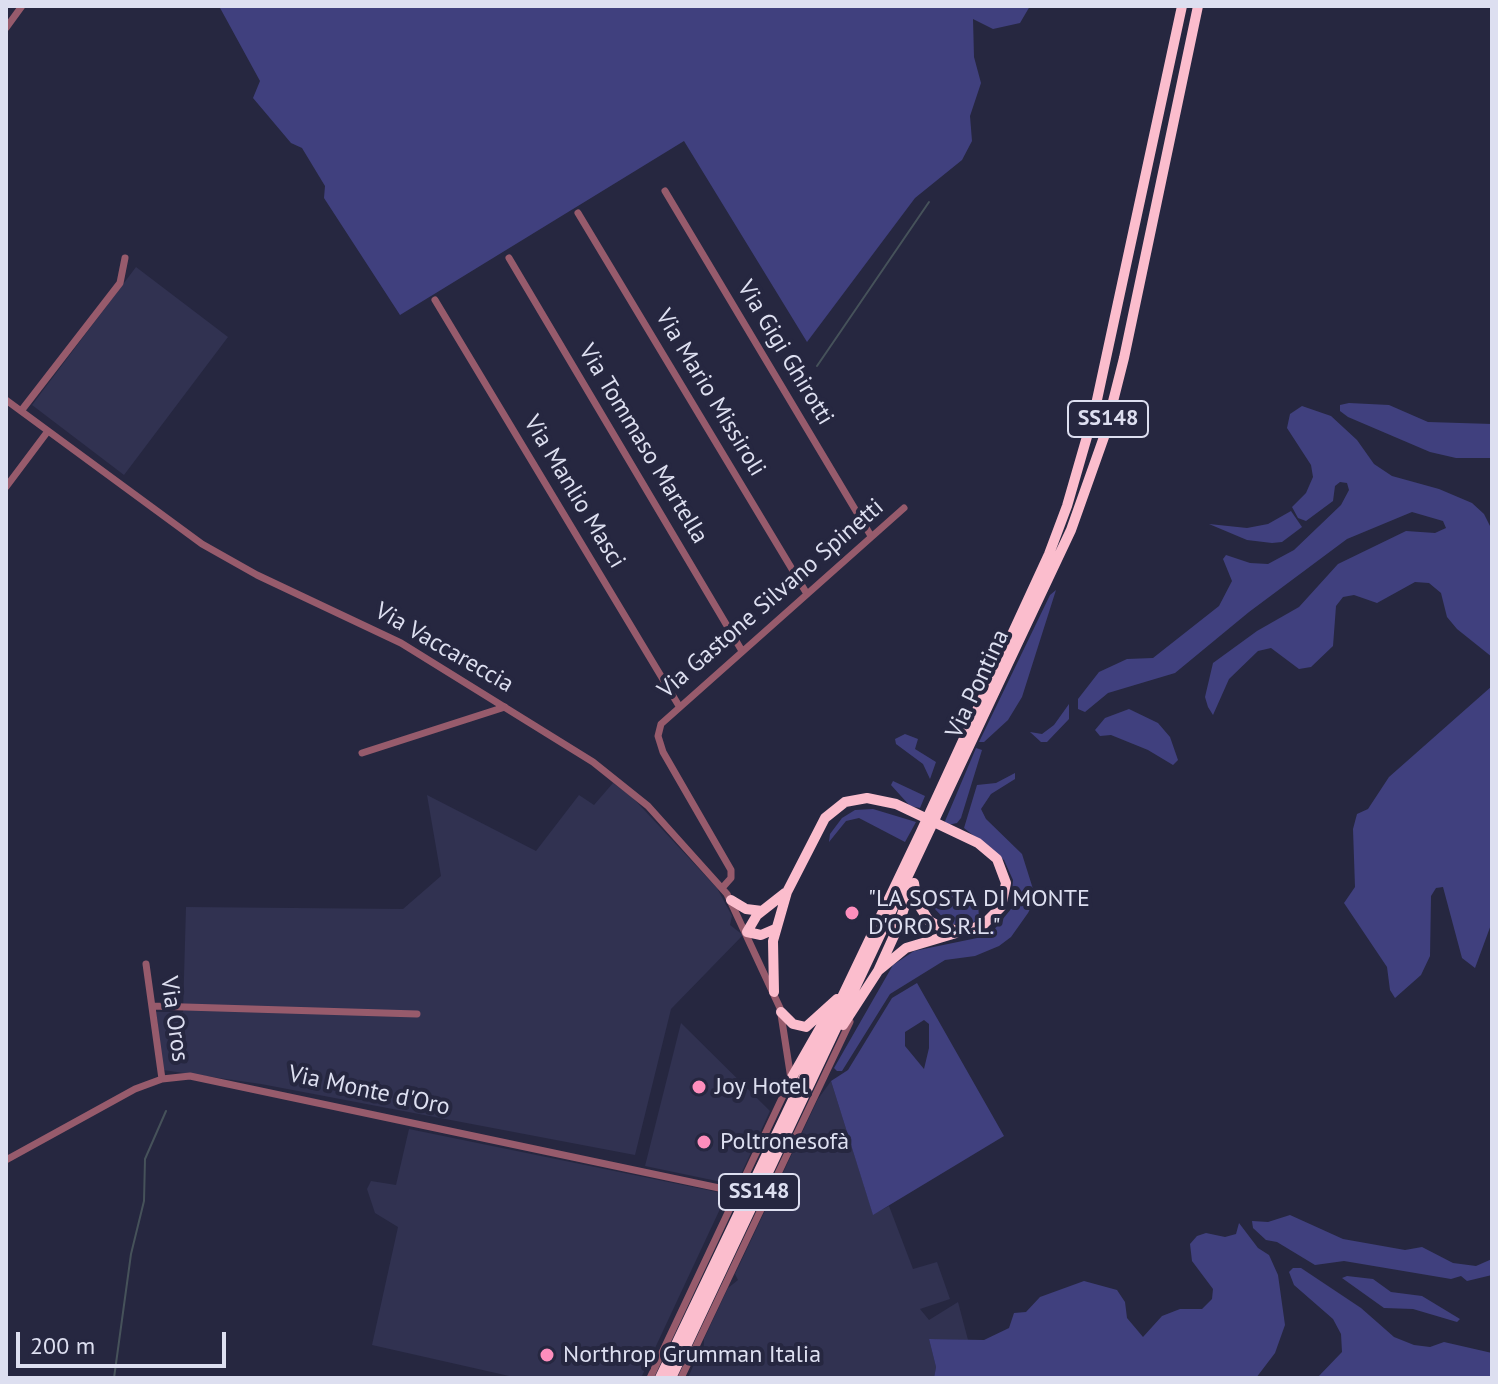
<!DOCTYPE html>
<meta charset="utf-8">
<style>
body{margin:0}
#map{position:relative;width:1498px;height:1384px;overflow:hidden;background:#262740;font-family:"PT Sans",sans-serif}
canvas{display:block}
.frame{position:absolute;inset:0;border:8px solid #dddff0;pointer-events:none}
.scale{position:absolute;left:16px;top:1332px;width:210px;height:36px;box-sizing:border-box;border:4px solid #dddff0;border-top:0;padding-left:10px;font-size:24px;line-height:28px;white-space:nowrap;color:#dddff0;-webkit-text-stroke:6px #262740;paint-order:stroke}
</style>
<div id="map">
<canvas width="1498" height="1384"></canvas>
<div class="frame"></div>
<div class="scale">200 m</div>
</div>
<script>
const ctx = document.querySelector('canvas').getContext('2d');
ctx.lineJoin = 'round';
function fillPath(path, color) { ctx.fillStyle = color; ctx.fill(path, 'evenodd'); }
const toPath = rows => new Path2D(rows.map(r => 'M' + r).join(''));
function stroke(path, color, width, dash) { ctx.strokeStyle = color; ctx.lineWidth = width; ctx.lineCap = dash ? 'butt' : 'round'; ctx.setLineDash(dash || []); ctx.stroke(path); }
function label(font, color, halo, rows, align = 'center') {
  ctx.font = font + ' "PT Sans",sans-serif'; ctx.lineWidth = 8; ctx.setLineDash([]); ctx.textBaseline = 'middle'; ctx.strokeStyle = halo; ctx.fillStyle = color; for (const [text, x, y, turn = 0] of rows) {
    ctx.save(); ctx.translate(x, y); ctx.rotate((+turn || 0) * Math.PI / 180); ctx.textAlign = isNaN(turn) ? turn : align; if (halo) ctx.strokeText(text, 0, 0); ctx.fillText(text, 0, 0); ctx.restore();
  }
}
const built = toPath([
 [136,267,228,337,124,475,32,405],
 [613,783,632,797,717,888,732,916,730,925,743,935,671,1009,635,1155,261,1084,163,1070,156,1012,183,1012,186,907,403,909,441,876,427,795,536,851,579,795,594,805],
 [681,1023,770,1111,736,1185,645,1166],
 [831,1081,873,1214,889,1206,913,1269,937,1262,950,1299,920,1309,929,1320,958,1302,968,1340,929,1339,936,1367,934,1378,688,1378,697,1357,703,1360,704,1339,728,1288,738,1280,735,1274,818,1099],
 [409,1129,727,1194,641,1378,518,1378,372,1345,398,1227,375,1213,367,1189,371,1181,396,1185]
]);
const green = toPath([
 [219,6,1030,6,1020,23,993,29,973,19,974,57,981,83,970,116,972,141,962,160,915,198,807,342,684,141,400,315,324,198,325,186,302,148,291,143,253,98,260,81],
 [1349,403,1389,405,1428,422,1492,424,1492,458,1456,458,1430,452,1348,417,1340,411,1340,405],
 [1302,406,1331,416,1357,440,1374,464,1392,476,1439,489,1472,503,1484,514,1492,530,1492,657,1457,629,1447,617,1441,593,1429,583,1415,582,1377,603,1354,595,1343,597,1336,606,1333,646,1311,667,1299,669,1271,648,1258,651,1229,679,1213,715,1208,707,1205,697,1213,663,1257,631,1299,607,1338,564,1406,531,1435,533,1446,528,1443,521,1412,512,1347,539,1249,612,1175,673,1108,693,1085,712,1078,709,1078,699,1099,672,1127,659,1153,658,1219,606,1232,581,1223,559,1226,555,1250,563,1268,564,1294,550,1341,505,1349,490,1347,483,1340,482,1335,486,1333,501,1306,521,1298,518,1292,507,1306,493,1313,477,1311,465,1287,428,1290,414],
 [1291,511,1302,527,1282,542,1272,543,1247,540,1209,524,1247,528,1268,524],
 [1056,590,1022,697,1008,720,984,742,979,742,1050,595],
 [1492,686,1492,922,1475,968,1462,958,1443,887,1436,888,1431,896,1430,956,1421,975,1395,998,1390,990,1387,967,1344,903,1355,887,1353,829,1357,814,1368,809,1389,777],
 [1069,704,1069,719,1047,742,1041,742,1030,732,1042,734,1054,725],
 [1129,709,1158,723,1170,737,1178,760,1173,765,1148,750,1111,735,1100,736,1095,730,1105,718],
 [905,734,918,739,915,749,936,762,930,779,923,764,896,744,895,739],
 [976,748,982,750,961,818,957,823,943,826],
 [1015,773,1015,779,991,794,981,809,986,819,1022,854,1033,889,1033,903,1028,913,1011,937,999,946,975,956,945,960,890,994,842,1071,837,1071,834,1068,893,965,914,951,982,937,993,931,1011,909,1013,880,1004,860,964,828,977,785,996,783],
 [893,781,925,796,920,808,910,806,891,785],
 [873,809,916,822,905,842,859,818,846,821,829,842,830,834,842,818,855,810],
 [951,890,978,902,979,919,970,924,949,924,935,909,937,896],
 [917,983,1004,1136,873,1215,831,1081,848,1070,892,998],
 [924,1020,929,1024,929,1048,924,1069,905,1046,905,1032],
 [1290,1215,1343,1239,1405,1250,1422,1247,1453,1263,1476,1266,1492,1259,1492,1275,1467,1281,1461,1276,1451,1279,1344,1261,1315,1265,1277,1242,1266,1240,1253,1228,1252,1221,1268,1222],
 [1239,1223,1258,1248,1269,1255,1278,1275,1285,1325,1275,1353,1256,1378,934,1378,936,1367,929,1339,984,1340,1009,1328,1014,1313,1026,1312,1040,1297,1084,1281,1117,1290,1125,1302,1127,1318,1143,1337,1162,1316,1180,1309,1202,1309,1212,1299,1213,1289,1192,1261,1190,1244,1197,1236,1206,1233,1225,1237,1236,1234],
 [1293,1268,1301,1268,1361,1308,1394,1337,1414,1345,1430,1347,1444,1342,1492,1353,1492,1378,1317,1378,1342,1352,1341,1334,1333,1319,1294,1285,1289,1272],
 [1347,1276,1373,1279,1391,1292,1422,1296,1460,1319,1457,1322,1413,1309,1384,1308,1342,1278]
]);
const stream = toPath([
 [817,366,929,202],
 [114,1378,131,1254,144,1201,145,1159,166,1111]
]);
const minor = toPath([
 [6,28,22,6],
 [665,191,871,536],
 [578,213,807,594],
 [509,258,742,651],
 [435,300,679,706],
 [6,400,202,544,257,575,401,643,593,762,648,806,727,894,780,1008,791,1079,650,1378],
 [21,411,120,283,125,258],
 [6,487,48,431],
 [362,753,505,707],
 [723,887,731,878,731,870,663,752,658,736,661,724,904,508],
 [146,964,162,1079],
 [152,1006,417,1014],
 [6,1160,135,1089,162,1079,190,1076,738,1192],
 [681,1378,850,1022]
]);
const highway = toPath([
 [914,883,917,902,929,921,943,928,961,931],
 [731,900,746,909,762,911],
 [775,929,761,935,747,932,757,915,785,893],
 [774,992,773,941,787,892,825,818,845,802,867,798,896,804,978,843,997,859,1006,883,1001,907,983,925,906,948,878,971],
 [781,1012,793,1024,806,1027,837,999],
 [843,1025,878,971,898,927,912,883],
 [791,1079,827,1016],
 [660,1378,920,834,1049,554,1067,506,1095,409,1182,6],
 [671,1378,1071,530,1104,437,1124,358,1198,6]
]);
const markers = [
 [852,913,8,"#fe8ebd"],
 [699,1087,8,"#fe8ebd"],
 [704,1142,8,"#fe8ebd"],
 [547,1355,8,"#fe8ebd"]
];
const shields = [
 [1108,419,80],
 [759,1192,80]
];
const shieldNames = [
 ["SS148",1108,419],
 ["SS148",759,1192]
];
const streetNames = [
 ["Via Gigi Ghirotti",785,353,59],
 ["Via Mario Missiroli",710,393,59],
 ["Via Tommaso Martella",643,444,59],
 ["Via Manlio Masci",574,492,59],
 ["Via Gastone Silvano Spinetti",771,599,-41],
 ["Via Vaccareccia",444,648,30],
 ["Via Pontina",978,684,-65],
 ["Via Oros",174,1019,82],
 ["Via Monte d'Oro",369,1091,12]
];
const poiNames = [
 ["\"LA SOSTA DI MONTE",868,899],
 ["D'ORO S.R.L.\"",868,927],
 ["Joy Hotel",715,1087],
 ["Poltronesofà",720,1142],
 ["Northrop Grumman Italia",563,1355]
];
fillPath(built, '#313251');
fillPath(green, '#40407e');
stroke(stream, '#46525a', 2);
stroke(minor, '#975b6c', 7);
stroke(highway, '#fbbdcd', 10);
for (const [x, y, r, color] of markers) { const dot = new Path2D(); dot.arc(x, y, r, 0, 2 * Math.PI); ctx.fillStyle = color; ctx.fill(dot); stroke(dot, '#262740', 3); }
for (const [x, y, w] of shields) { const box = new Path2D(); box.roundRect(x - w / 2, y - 18, w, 36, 6); ctx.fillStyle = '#262740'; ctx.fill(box); stroke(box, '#dddff0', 2); }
label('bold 22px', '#dddff0', null, shieldNames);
label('24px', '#dddff0', '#262740', streetNames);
label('24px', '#dddff0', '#262740', poiNames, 'left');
</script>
